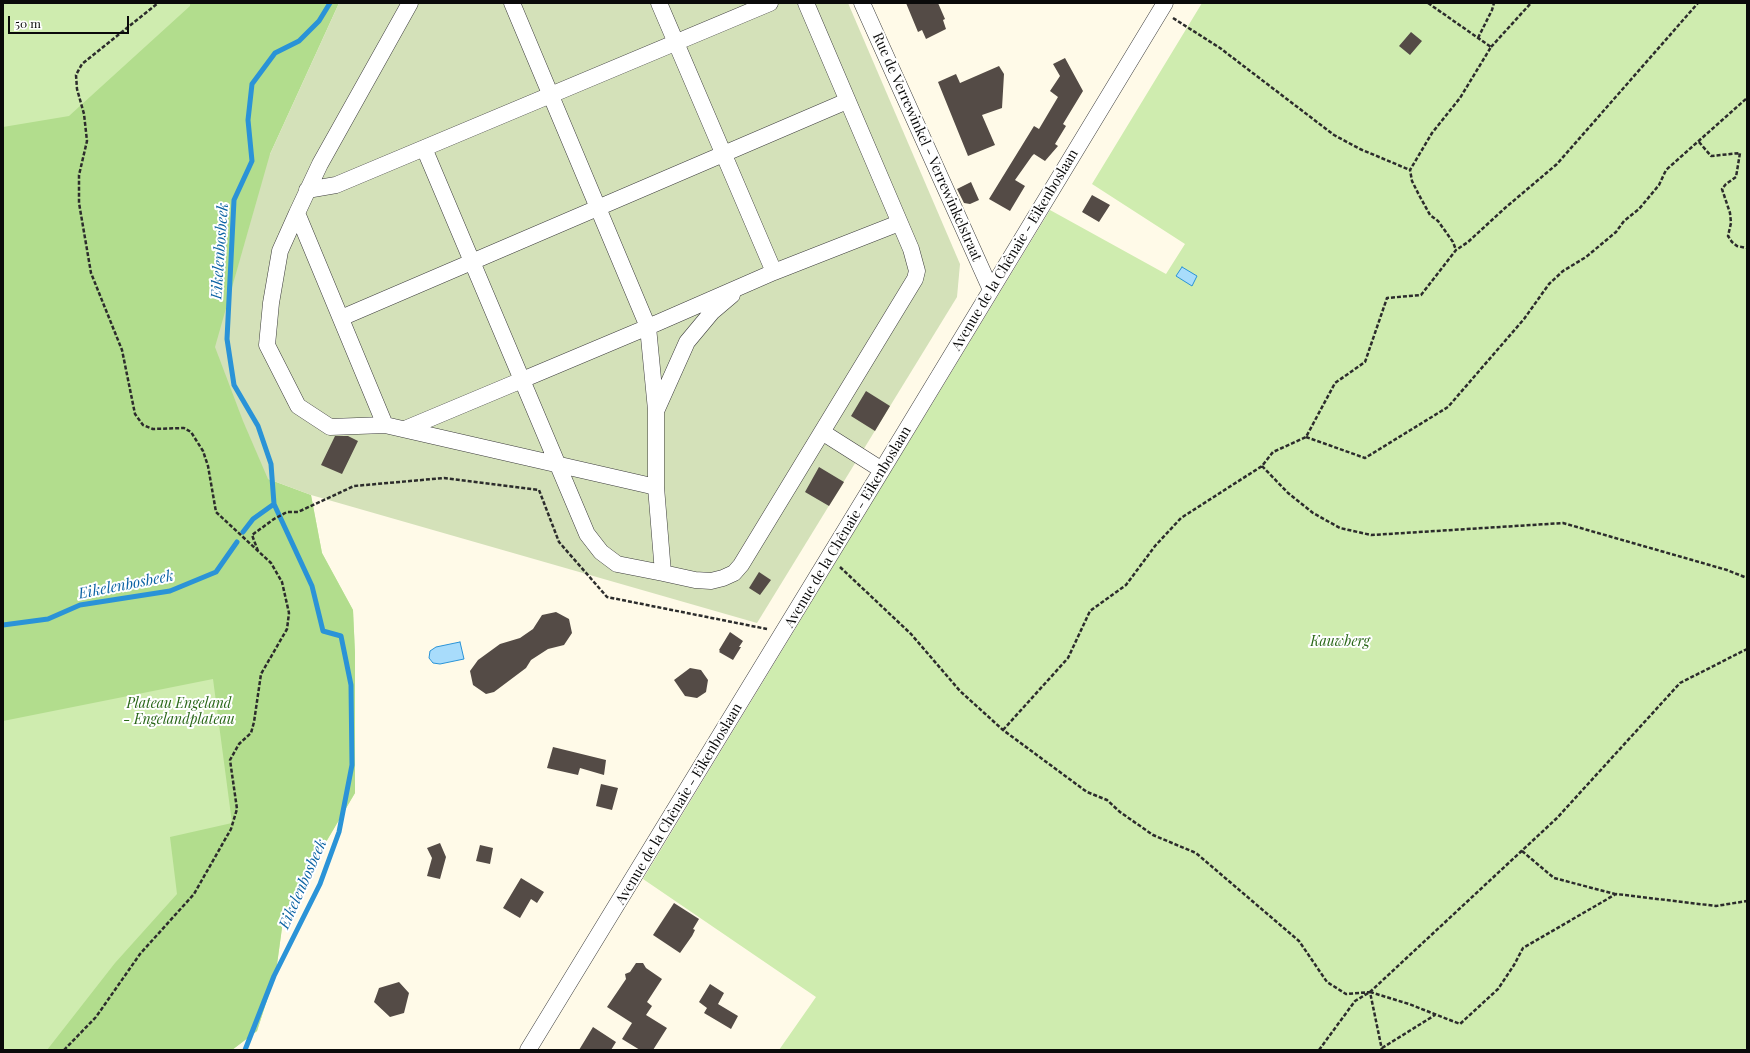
<!DOCTYPE html>
<meta charset="utf-8">
<style>
body{margin:0}
#map{position:relative;width:1750px;height:1053px;overflow:hidden;background:#fffae8;font-family:"Playfair Display",serif}
canvas{display:block}
.frame{position:absolute;inset:0;border:4px solid #0a0a0a;pointer-events:none}
.scale{position:absolute;left:8px;top:16px;width:121px;height:18px;box-sizing:border-box;border:2px solid #0a0a0a;border-top:0;padding-left:5px;font-size:12px;line-height:14px;white-space:nowrap;color:#0a0a0a;-webkit-text-stroke:3px #fff;paint-order:stroke}
</style>
<div id="map">
<canvas width="1750" height="1053"></canvas>
<div class="frame"></div>
<div class="scale">50 m</div>
</div>
<script>
const ctx = document.querySelector('canvas').getContext('2d');
ctx.lineJoin = 'round';
function fillPath(path, color) { ctx.fillStyle = color; ctx.fill(path, 'evenodd'); }
const toPath = rows => new Path2D(rows.map(r => 'M' + r).join(''));
function stroke(path, color, width, dash) { ctx.strokeStyle = color; ctx.lineWidth = width; ctx.lineCap = dash ? 'butt' : 'round'; ctx.setLineDash(dash || []); ctx.stroke(path); }
function label(font, color, halo, rows, align = 'center') {
  ctx.font = font + ' "Playfair Display",serif'; ctx.lineWidth = 4; ctx.setLineDash([]); ctx.textBaseline = 'middle'; ctx.strokeStyle = halo; ctx.fillStyle = color; for (const [text, x, y, turn = 0] of rows) {
    ctx.save(); ctx.translate(x, y); ctx.rotate((+turn || 0) * Math.PI / 180); ctx.textAlign = isNaN(turn) ? turn : align; if (halo) ctx.strokeText(text, 0, 0); ctx.fillText(text, 0, 0); ctx.restore();
  }
}
const green = toPath([
 [3,3,339,3,270,154,268,479,311,495,322,553,353,610,355,653,355,793,284,913,276,972,257,1031,232,1050,3,1050],
 [1202,3,1747,3,1747,1050,779,1050,816,997,643,879,1050,210,1166,274,1185,244,1092,184]
]);
const forest = toPath([
 [190,3,339,3,270,154,268,479,311,495,322,553,353,610,355,653,355,793,284,913,276,972,257,1031,232,1050,47,1050,115,963,177,894,170,837,232,823,213,679,3,721,3,127,69,116,190,6]
]);
const cemetery = toPath([
 [339,3,848,3,960,264,957,297,757,623,311,495,268,479,243,421,215,347,270,154]
]);
const water = toPath([
 [1182,267,1197,276,1192,286,1176,276,1182,267],
 [460,642,464,659,440,664,433,663,429,658,430,651,436,647,460,642]
]);
const stream = toPath([
 [243,532,253,519,274,504],
 [3,625,48,619,80,605,170,591,216,572,237,542],
 [245,1050,274,976,320,884,339,832,352,765,351,685,341,636,323,631,312,586,274,504,271,464,258,426,234,385,227,339,234,200,252,161,248,120,252,84,275,53,299,41,319,21,330,3]
]);
const building = toPath([
 [906,3,938,3,945,19,943,20,946,29,926,39,922,30,918,32],
 [1411,32,1422,41,1410,55,1399,46],
 [1065,58,1083,91,1063,124,1066,126,1055,144,1058,146,1045,161,1034,154,1032,156,1015,180,1025,186,1010,211,989,199,1034,126,1039,129,1058,97,1050,91,1060,76,1053,64],
 [999,66,1004,74,1002,108,982,115,995,145,968,156,938,82,956,74,960,83],
 [971,182,979,200,970,204,964,203,957,189],
 [1092,195,1110,205,1099,222,1082,212],
 [866,391,890,406,875,431,851,416],
 [335,436,348,436,358,441,342,474,321,465],
 [819,467,844,482,829,506,805,492],
 [759,572,771,580,760,595,749,588],
 [556,612,569,619,572,633,564,645,548,649,531,660,526,668,494,692,486,694,473,685,470,671,478,660,500,644,520,638,533,629,542,615],
 [730,632,743,641,739,647,741,647,733,660,719,652,720,651,719,650],
 [690,668,701,670,708,680,706,692,697,698,685,696,674,680],
 [553,747,606,760,604,775,580,768,578,775,547,768],
 [601,784,618,788,612,810,596,806],
 [440,843,446,857,440,879,427,876,432,858,427,848],
 [480,845,493,848,490,864,476,861],
 [521,878,544,892,537,903,531,899,520,918,503,908],
 [674,903,699,919,693,929,695,930,692,936,680,953,653,935],
 [636,963,643,963,646,968,662,979,647,1002,652,1006,646,1015,667,1028,653,1050,640,1050,622,1039,632,1023,607,1007,626,979,625,974,630,972],
 [399,982,409,993,404,1013,390,1017,374,1002,379,988],
 [710,984,724,993,718,1004,738,1016,731,1029,704,1013,707,1008,699,1002],
 [593,1027,616,1042,611,1050,579,1050]
]);
const path = toPath([
 [1428,3,1491,47,1460,98,1432,133,1410,170,1412,181,1419,195,1430,215,1438,221,1453,242,1456,250],
 [1173,18,1220,48,1334,135,1360,149,1410,170],
 [1478,38,1492,10,1494,3],
 [1491,47,1531,3],
 [1699,142,1711,156,1740,153,1736,177,1726,184,1722,189,1730,213,1731,223,1728,236,1732,242,1737,246,1747,248],
 [1306,437,1365,458,1448,407,1524,319,1549,284,1563,271,1586,257,1616,232,1624,221,1639,209,1659,185,1666,170,1747,98],
 [1262,466,1288,493,1313,513,1340,528,1371,535,1563,523,1727,570,1747,578],
 [258,551,252,535,274,519,287,512,298,512,354,486,444,478,539,490,559,542,607,597,767,629],
 [840,567,911,634,960,691,1003,730,1087,792,1107,800,1120,812,1153,835,1196,853,1299,941,1327,982,1346,994,1370,992,1382,1050],
 [1003,730,1068,658,1090,611,1126,585,1155,546,1181,518,1262,466,1273,452,1306,437,1335,383,1365,362,1387,298,1421,295,1456,250,1468,242,1505,208,1557,164,1698,3],
 [1522,851,1554,878,1615,894],
 [1370,992,1409,1004,1460,1024,1498,989,1514,965,1523,948,1616,894,1716,906,1747,901],
 [1382,1048,1435,1015],
 [64,1050,96,1017,140,954,194,894,231,829,237,809,230,760,239,744,251,733,254,722,261,674,287,629,289,613,282,582,271,563,216,512,208,466,203,451,191,432,184,428,153,429,143,425,135,414,122,350,91,273,79,203,79,175,87,141,84,114,77,89,76,75,82,64,158,3],
 [1319,1050,1355,1001,1370,992,1557,818,1680,683,1747,649]
]);
const minor = toPath([
 [410,3,320,164,297,213,385,425,656,487],
 [512,3,648,327,522,380,587,534,601,552,617,564,663,573],
 [659,3,774,272,648,327,656,410,656,487,663,573,695,580,711,581,723,578,734,573,741,565,915,279,917,271,911,249,806,3],
 [862,3,991,290],
 [307,190,336,185,770,3],
 [297,213,280,251,271,303,267,345,298,406,330,427,385,425],
 [774,272,899,223],
 [341,318,847,101],
 [657,409,687,342,712,312,732,295],
 [405,429,522,380,424,148],
 [822,432,882,470],
 [528,1050,882,470,1165,3]
]);
const streetNames = [
 ["Rue de Verrewinkel - Verrewinkelstraat",927,147,66],
 ["Avenue de la Chênaie - Eikenboslaan",1015,250,-59],
 ["Avenue de la Chênaie - Eikenboslaan",848,527,-59],
 ["Avenue de la Chênaie - Eikenboslaan",679,804,-59]
];
const parkNames = [
 ["Kauwberg",1340,642],
 ["Plateau Engeland",179,704],
 ["- Engelandplateau",179,720]
];
const waterNames = [
 ["Eikelenbosbeek",220,251,-86],
 ["Eikelenbosbeek",126,585,-11],
 ["Eikelenbosbeek",303,884,-66]
];
fillPath(green, '#cfecaf');
fillPath(forest, '#b2dd8d');
fillPath(cemetery, '#d4e1b9');
fillPath(water, '#a8dcfb');
stroke(water, '#2a93d7', 1);
stroke(stream, '#2a93d7', 5);
fillPath(building, '#544b46');
stroke(minor, '#3d3d3d', 17);
stroke(path, '#2c2c2c', 2.5, [4, 2]);
stroke(minor, '#fff', 16);
label('14px', '#0a0a0a', '#fff', streetNames);
label('italic 14px', '#286617', '#fff', parkNames);
label('italic 15px', '#0c63a4', '#fff', waterNames);
</script>
